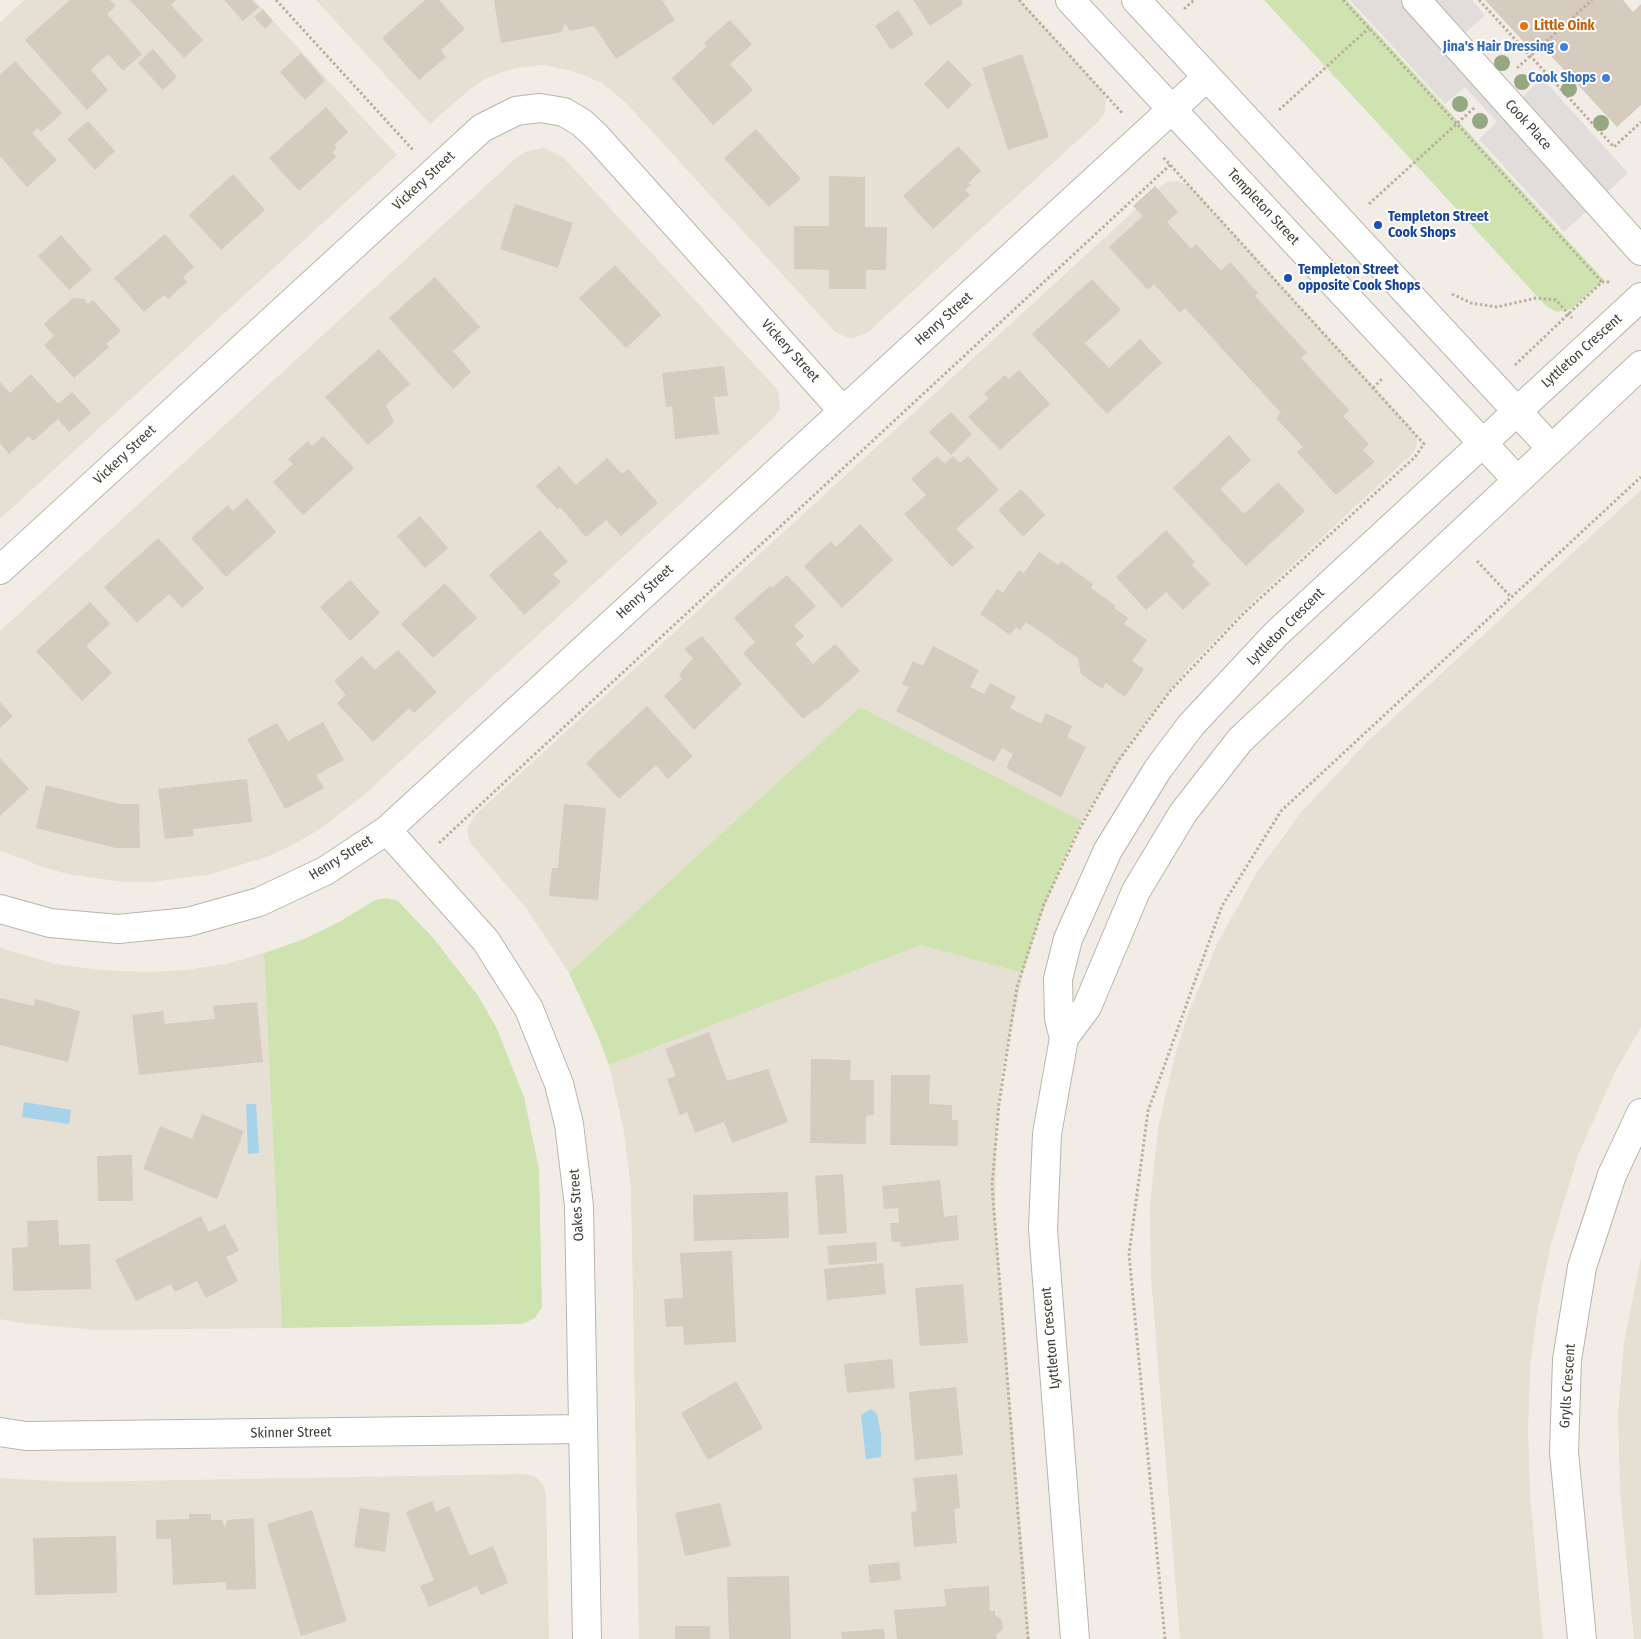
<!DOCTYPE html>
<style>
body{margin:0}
canvas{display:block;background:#f1ede6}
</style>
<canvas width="1641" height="1639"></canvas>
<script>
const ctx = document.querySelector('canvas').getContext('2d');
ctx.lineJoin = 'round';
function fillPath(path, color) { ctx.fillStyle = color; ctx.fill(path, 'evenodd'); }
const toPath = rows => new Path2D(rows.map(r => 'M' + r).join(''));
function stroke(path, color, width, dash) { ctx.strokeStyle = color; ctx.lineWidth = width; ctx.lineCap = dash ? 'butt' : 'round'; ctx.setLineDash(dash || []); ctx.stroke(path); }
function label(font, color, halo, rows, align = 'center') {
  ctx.font = font + ' "Fira Sans Condensed",sans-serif'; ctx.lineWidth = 4; ctx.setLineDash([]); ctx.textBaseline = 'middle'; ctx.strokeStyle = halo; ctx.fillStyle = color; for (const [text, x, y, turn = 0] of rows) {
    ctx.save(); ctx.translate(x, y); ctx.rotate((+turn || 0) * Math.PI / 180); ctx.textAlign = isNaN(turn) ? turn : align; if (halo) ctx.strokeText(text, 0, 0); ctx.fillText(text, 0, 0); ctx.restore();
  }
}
const residential = toPath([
 [24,0,254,0,397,155,0,519,0,22],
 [316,0,1020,0,1102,90,1106,101,1105,111,1099,121,867,333,851,339,835,332,626,103,602,83,573,71,543,65,512,69,485,79,469,90,430,124],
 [544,148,563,157,775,387,779,394,780,408,773,419,364,795,320,829,296,843,269,856,212,874,152,882,124,882,67,874,40,866,0,850,0,631,517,157,527,151],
 [1178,181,1192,188,1411,427,1416,435,1417,445,1414,452,1246,608,1188,668,1134,737,1082,821,860,707,569,973,526,908,471,844,467,830,474,816,1160,187,1168,182],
 [1641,490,1641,1027,1615,1072,1578,1155,1551,1244,1538,1306,1530,1368,1528,1431,1530,1494,1543,1639,1180,1639,1151,1277,1150,1205,1158,1128,1176,1052,1188,1014,1218,942,1256,874,1302,811,1368,741],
 [921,945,1023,973,1002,1070,996,1131,995,1217,1030,1639,639,1639,631,1188,623,1126,609,1065],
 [0,948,56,964,100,970,146,972,186,970,226,964,264,953,282,1328,95,1330,20,1323,0,1319],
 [1641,1258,1641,1639,1634,1639,1620,1492,1618,1414,1624,1342],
 [523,1474,535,1476,543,1485,546,1496,549,1639,0,1639,0,1478,74,1482]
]);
const green = toPath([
 [1264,0,1347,0,1604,280,1571,309,1557,312,1547,307],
 [860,707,1082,821,1059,870,1039,921,1023,973,921,945,609,1065,597,1034,569,973],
 [387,898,398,901,434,939,479,997,497,1029,524,1097,539,1169,542,1307,535,1318,522,1324,282,1328,264,953,302,940,339,922,375,900]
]);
const parking = toPath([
 [1350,0,1472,0,1485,15,1464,34,1505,79,1522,97,1542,78,1628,173,1564,232,1479,139,1497,122,1465,87,1445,104]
]);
const water = toPath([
 [24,1102,71,1110,69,1124,22,1117],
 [246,1104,256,1104,259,1153,248,1154],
 [871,1409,877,1414,881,1434,881,1457,866,1459,861,1415]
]);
const building = toPath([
 [70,0,110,0,116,6,107,14,142,54,123,71,108,54,91,70,108,90,87,110,25,40],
 [130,0,176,0,171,5,203,40,184,58],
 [224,0,252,0,259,7,243,21],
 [425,0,439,0,465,29,441,50,446,57,419,80,382,38],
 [494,0,662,0,675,20,616,59,594,26,570,31,565,23,562,32,501,43],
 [913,0,961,0,963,4,930,26],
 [1485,0,1623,0,1633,12,1641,4,1641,105,1617,127,1540,44,1533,52],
 [263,9,273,21,265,29,254,17],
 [898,10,914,34,891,50,875,26],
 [730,20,752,44,730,64,753,90,713,125,672,78,707,46,704,43],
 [153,49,177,77,163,90,138,63],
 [301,53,325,81,305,100,280,72],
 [1022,54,1049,137,1008,150,982,68],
 [948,60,972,85,948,109,924,84],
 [15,61,62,113,41,132,38,128,32,133,57,160,27,187,0,156,0,75],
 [326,107,348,132,334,145,337,147,332,152,336,157,299,191,269,158],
 [88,121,115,151,95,170,67,139],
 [756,129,801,179,769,207,724,158],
 [958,146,981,171,968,183,971,185,965,190,970,195,933,229,903,196],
 [233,174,265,210,221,250,189,215],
 [829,176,865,177,865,227,887,227,886,270,866,270,866,289,829,289,829,270,794,269,794,226,829,226],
 [1155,186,1178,212,1167,222,1191,249,1196,244,1221,271,1230,262,1258,293,1255,296,1307,353,1301,358,1349,410,1343,416,1369,444,1363,450,1375,462,1336,495,1297,452,1303,447,1276,418,1281,413,1185,308,1180,313,1154,284,1148,290,1109,247,1143,216,1133,206],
 [515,204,573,223,558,268,500,249],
 [165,234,194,267,183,277,187,282,168,299,164,295,144,312,114,278],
 [61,235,92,270,69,290,38,256],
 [615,265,661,315,626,348,579,298],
 [435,277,480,327,453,351,471,372,453,389,389,318],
 [1092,279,1121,310,1085,343,1109,368,1140,339,1162,363,1107,414,1032,334],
 [73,298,84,299,88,304,93,300,121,331,106,344,109,347,74,378,44,345,54,336,44,324],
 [379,349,410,384,386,405,394,422,368,445,325,397],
 [724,366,728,396,714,397,719,434,675,439,672,406,666,407,662,373],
 [1019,370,1050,404,1000,450,968,417,989,398,984,394,1005,375,1009,379],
 [31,374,58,404,72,392,91,413,69,432,58,419,33,441,29,436,9,454,0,443,0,382,10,393],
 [951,412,972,434,951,455,929,432],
 [1229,435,1251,460,1220,489,1244,514,1278,482,1305,511,1246,566,1173,488],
 [323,436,354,468,303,515,273,482,293,464,288,459,308,441,312,446],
 [937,456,945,464,953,456,960,463,968,456,999,490,956,529,974,547,952,567,904,514,926,495,911,479],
 [607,458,622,474,628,469,658,503,621,536,606,520,586,537,560,507,557,509,536,486,559,466,576,485],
 [1021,489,1045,515,1023,537,998,510],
 [247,498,276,532,226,577,191,538,228,505,233,511],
 [420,516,448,548,425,568,397,536],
 [860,524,893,560,842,608,804,566,831,541,836,547],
 [540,530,568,562,553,574,561,582,524,615,489,575],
 [1166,530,1195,562,1192,565,1210,584,1183,610,1166,592,1146,610,1116,577],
 [158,538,204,588,182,608,169,594,137,623,104,587],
 [1039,552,1058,565,1061,561,1093,584,1091,588,1116,606,1114,608,1128,618,1124,624,1147,640,1132,661,1144,669,1125,697,1106,683,1102,689,1081,674,1078,658,1054,642,1062,629,1054,641,1026,622,1020,630,1016,627,1010,635,980,614,997,589,1003,593,1019,570,1024,573],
 [787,575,816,606,794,626,804,636,795,644,813,664,835,644,860,671,816,710,815,709,803,719,743,653,755,642,734,618,770,586,772,588],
 [350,580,380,613,350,641,320,607],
 [445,583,477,618,433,658,401,624],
 [90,602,110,624,86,646,112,673,82,701,36,651],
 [702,636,742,684,694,730,664,696,682,679,679,675,693,658,684,649],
 [933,646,979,670,970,687,984,694,990,683,1016,697,1010,708,1041,724,1046,713,1072,726,1067,737,1086,747,1061,797,1006,768,1013,754,1002,748,994,762,896,711,909,687,902,684,913,661,923,666],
 [398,650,437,692,414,713,409,708,373,742,337,703,346,695,334,681,362,656,375,670],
 [0,702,13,716,0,728],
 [647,706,693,756,668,779,656,765,619,799,586,763],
 [323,722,344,760,316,775,324,788,285,809,247,739,277,723,288,741],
 [0,758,29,789,0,816],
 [247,779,252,822,193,829,194,836,165,839,158,789],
 [46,785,119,804,139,804,140,848,116,848,36,828],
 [564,804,606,808,598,900,549,896,552,868,558,868],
 [0,998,34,1006,35,999,80,1011,68,1062,0,1045],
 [257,1002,263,1062,139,1075,132,1015,163,1011,165,1024,215,1019,213,1006],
 [709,1032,727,1081,768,1069,788,1122,732,1143,724,1122,695,1133,687,1112,680,1115,667,1079,676,1076,665,1049],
 [811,1059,851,1060,850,1080,874,1080,874,1115,866,1116,866,1144,810,1143],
 [891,1075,930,1075,929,1104,952,1105,952,1120,958,1120,958,1146,890,1145],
 [202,1114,244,1131,217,1199,143,1169,160,1126,192,1139],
 [132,1155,133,1201,98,1201,97,1156],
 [843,1174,847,1233,819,1235,815,1176],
 [940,1180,944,1217,957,1215,959,1240,901,1247,900,1242,892,1242,890,1223,899,1223,898,1208,884,1209,882,1186],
 [788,1192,789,1238,694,1241,693,1195],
 [201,1216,209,1232,225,1224,239,1251,226,1257,238,1281,206,1298,197,1281,175,1292,171,1284,136,1301,115,1260],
 [58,1220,59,1245,90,1244,91,1289,13,1291,12,1248,28,1247,27,1221],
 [876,1242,877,1261,829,1265,827,1246],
 [732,1251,736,1342,684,1345,683,1326,666,1327,664,1299,683,1298,680,1253],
 [883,1263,886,1294,827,1300,824,1269],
 [963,1284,968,1343,920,1346,915,1288],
 [892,1359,895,1388,847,1393,844,1364],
 [736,1381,763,1428,708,1460,681,1413],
 [956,1387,963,1455,915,1460,909,1392],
 [957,1474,960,1508,954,1509,957,1543,914,1547,911,1512,917,1511,913,1478],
 [432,1501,436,1512,449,1506,470,1556,493,1546,508,1583,481,1595,477,1586,429,1607,420,1586,434,1580,406,1512],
 [720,1503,731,1546,685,1556,675,1513],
 [360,1508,390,1513,385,1552,354,1547],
 [312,1510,347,1621,301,1636,267,1524],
 [189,1514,211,1514,211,1520,222,1520,225,1528,227,1520,254,1518,256,1589,226,1590,226,1582,173,1585,171,1539,156,1539,156,1520,189,1519],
 [116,1536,117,1593,35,1595,33,1538],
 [899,1562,901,1580,870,1583,868,1565],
 [789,1576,791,1639,729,1639,727,1577],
 [989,1586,990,1611,995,1611,995,1615,1002,1620,1003,1629,996,1635,997,1639,897,1639,894,1610,946,1606,944,1589],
 [675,1626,710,1626,710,1639,675,1639],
 [884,1629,885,1639,842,1639,841,1632]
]);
const path = toPath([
 [276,0,414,151],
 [1019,0,1123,114],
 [1343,0,1602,282],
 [1479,0,1614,147,1641,122],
 [1184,9,1194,0],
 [1517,68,1592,0],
 [1279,110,1369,28],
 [1369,204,1474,108],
 [1452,294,1471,303,1497,307,1536,298,1556,300,1572,318],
 [1515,365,1602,282,1610,282],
 [1373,388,1382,379],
 [1477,561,1511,597],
 [439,843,1170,165],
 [1028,1639,992,1186,999,1104,1017,987,1044,904,1080,828,1118,761,1171,690,1244,613,1415,457,1424,444,1163,157],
 [1165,1639,1129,1254,1148,1111,1222,906,1281,811,1641,477]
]);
const minor = toPath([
 [1416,0,1641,251],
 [0,570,482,128,516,111,540,108,564,112,582,123,596,136,843,411],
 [387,830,486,941,529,1009,559,1084,569,1124,579,1206,587,1639],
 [0,909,50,923,118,929,188,922,259,902,325,871,387,830,1207,77],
 [0,1432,26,1436,583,1429],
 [1582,1639,1564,1452,1567,1360,1582,1267,1612,1175,1641,1113]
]);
const tertiary = toPath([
 [1070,0,1517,480],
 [1136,0,1551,448],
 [1064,1038,1059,1019,1058,979,1068,939,1108,850,1158,769,1191,725,1276,634,1641,297],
 [1075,1639,1043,1229,1047,1134,1064,1038,1087,1007,1136,891,1183,813,1240,740,1641,365]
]);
const trees = [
 [1502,63],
 [1522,82],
 [1569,89],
 [1460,104],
 [1480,121],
 [1601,123]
];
const markers = [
 [1524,26,5,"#e8710a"],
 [1564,47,5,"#3f7fe0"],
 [1606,78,5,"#3f7fe0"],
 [1378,225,5,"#1a4fb4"],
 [1288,278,5,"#1a4fb4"]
];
const foodNames = [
 ["Little Oink",1534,26]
];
const shopNames = [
 ["Jina's Hair Dressing",1554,47],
 ["Cook Shops",1596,78]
];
const streetNames = [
 ["Cook Place",1528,125,48],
 ["Vickery Street",424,181,-43],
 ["Templeton Street",1263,207,47],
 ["Henry Street",944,319,-42],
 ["Vickery Street",790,351,48],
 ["Lyttleton Crescent",1582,351,-42],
 ["Vickery Street",125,455,-43],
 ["Henry Street",645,592,-43],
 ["Lyttleton Crescent",1286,627,-45],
 ["Henry Street",341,858,-32],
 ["Oakes Street",577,1205,-94],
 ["Lyttleton Crescent",1051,1338,-95],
 ["Grylls Crescent",1568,1386,-86],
 ["Skinner Street",291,1433,-1]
];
const transitNames = [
 ["Templeton Street",1388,217],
 ["Cook Shops",1388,233],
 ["Templeton Street",1298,270],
 ["opposite Cook Shops",1298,286]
];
fillPath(residential, '#e5dfd4');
fillPath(green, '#cfe3b1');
fillPath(parking, '#e0ddda');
fillPath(water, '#a6d2ea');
fillPath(building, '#d5cbbf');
stroke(minor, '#bcb4a9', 30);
stroke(tertiary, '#bcb4a9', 30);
stroke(path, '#bdaf9b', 3, [2.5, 2.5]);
stroke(minor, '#fff', 28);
stroke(tertiary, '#fff', 28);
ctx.fillStyle = '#96a881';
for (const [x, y] of trees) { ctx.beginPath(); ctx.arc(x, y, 8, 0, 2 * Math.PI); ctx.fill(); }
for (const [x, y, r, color] of markers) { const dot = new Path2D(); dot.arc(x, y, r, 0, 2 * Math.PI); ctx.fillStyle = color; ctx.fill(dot); stroke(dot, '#fff', 2); }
label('bold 14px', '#c56008', '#fff', foodNames, 'left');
label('bold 14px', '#366cbe', '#fff', shopNames, 'right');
label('14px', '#433d36', '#fff', streetNames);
label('bold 14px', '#164399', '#fff', transitNames, 'left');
</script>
